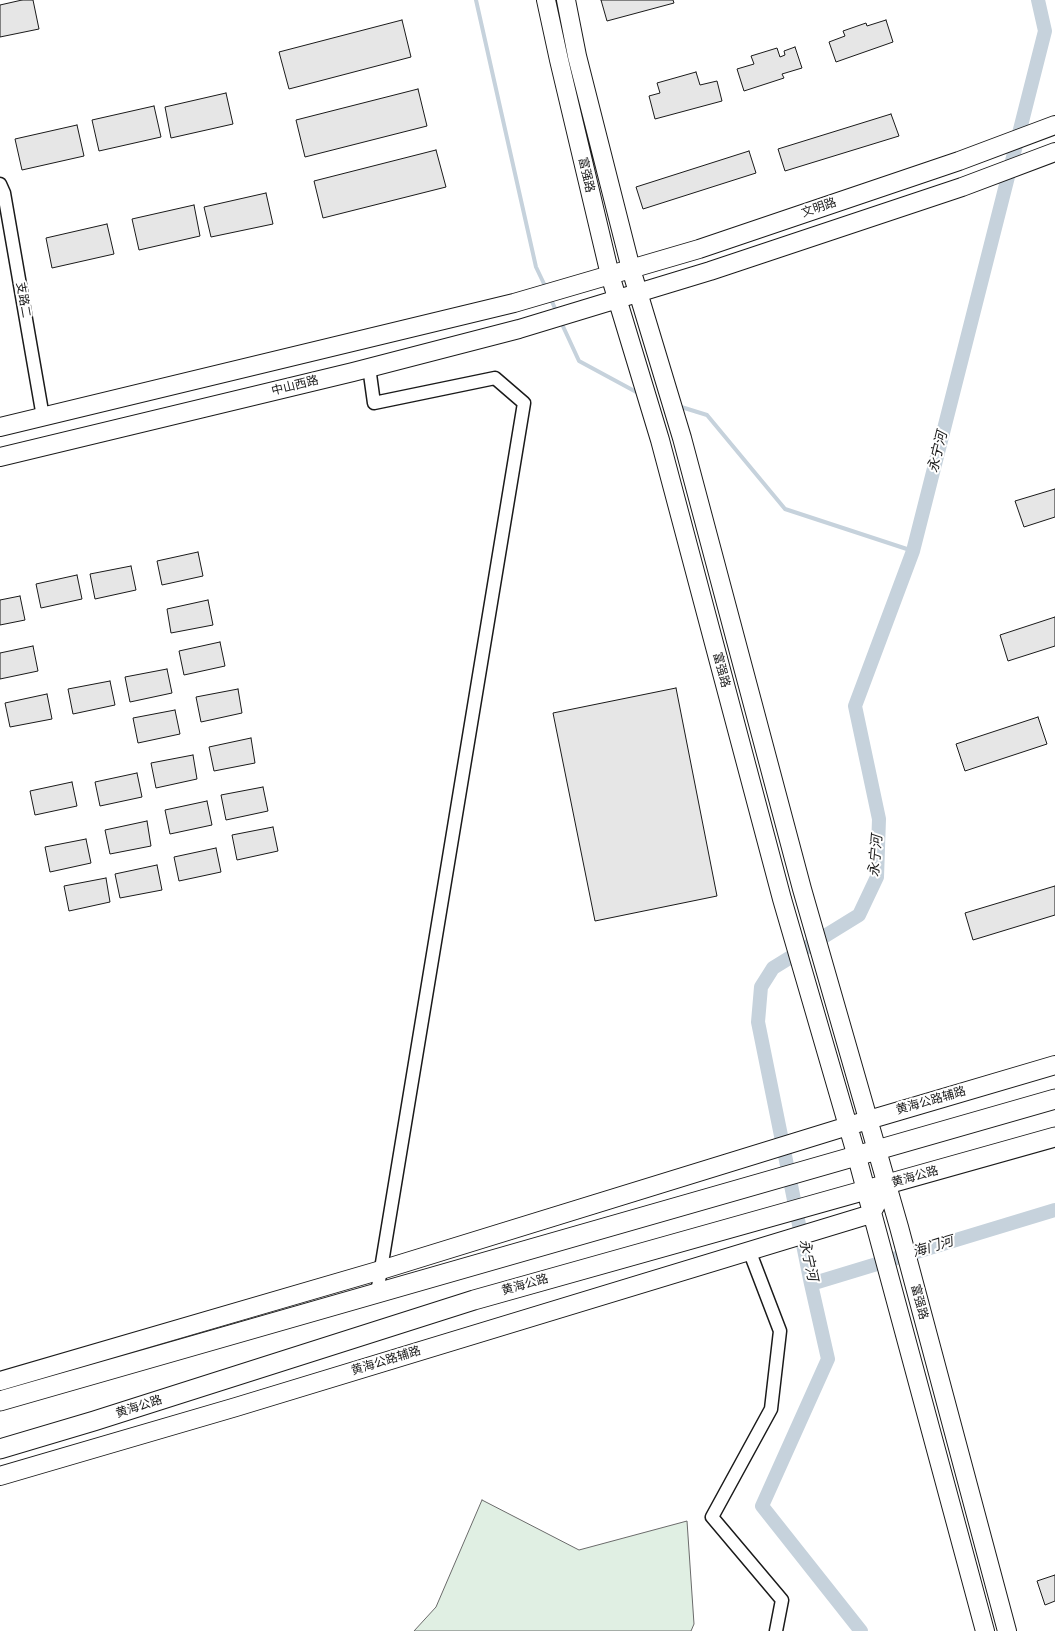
<!DOCTYPE html>
<meta charset="utf-8">
<style>
body{margin:0}
canvas{display:block;background:#fff}
</style>
<canvas width="1055" height="1631"></canvas>
<script>
const ctx = document.querySelector('canvas').getContext('2d');
ctx.lineJoin = 'round';
function fillPath(path, color) { ctx.fillStyle = color; ctx.fill(path, 'evenodd'); }
const toPath = rows => new Path2D(rows.map(r => 'M' + r).join(''));
function stroke(path, color, width, dash) { ctx.strokeStyle = color; ctx.lineWidth = width; ctx.lineCap = dash ? 'butt' : 'round'; ctx.setLineDash(dash || []); ctx.stroke(path); }
function label(font, color, halo, rows, align = 'center') {
  ctx.font = font + ' Helvetica,"Noto Sans SC",sans-serif'; ctx.lineWidth = 4; ctx.setLineDash([]); ctx.textBaseline = 'middle'; ctx.strokeStyle = halo; ctx.fillStyle = color; for (const [text, x, y, turn = 0] of rows) {
    ctx.save(); ctx.translate(x, y); ctx.rotate((+turn || 0) * Math.PI / 180); ctx.textAlign = isNaN(turn) ? turn : align; if (halo) ctx.strokeText(text, 0, 0); ctx.fillText(text, 0, 0); ctx.restore();
  }
}
const green = toPath([
 [482,1500,579,1550,687,1521,694,1624,691,1631,414,1631,436,1607,482,1500]
]);
const stream = toPath([
 [476,0,536,267,546,288],
 [550,297,557,313],
 [561,322,579,361,640,394],
 [678,406,707,415,785,509,913,551]
]);
const canal = toPath([
 [811,1284,1055,1210],
 [861,1631,762,1506,828,1359,811,1284,758,1022,761,987,773,968,859,915,877,877,879,819,855,706,913,551,1045,31,1038,0]
]);
const building = toPath([
 [22,0,33,0,39,29,0,37,0,5,22,0],
 [601,0,673,0,674,3,607,21,601,0],
 [402,20,411,57,289,89,279,52,402,20],
 [886,20,893,42,836,62,829,42,845,36,843,31,866,23,867,26,886,20],
 [795,47,802,68,782,74,784,78,744,91,737,69,754,64,751,56,777,48,780,57,785,55,784,51,795,47],
 [696,72,700,85,717,81,722,101,655,119,649,96,660,93,657,83,696,72],
 [418,89,427,126,305,157,296,120,418,89],
 [226,93,233,124,171,138,165,107,226,93],
 [154,106,161,137,99,151,92,120,154,106],
 [891,114,899,136,785,171,778,149,891,114],
 [77,125,84,156,22,170,15,139,77,125],
 [436,150,446,187,323,218,314,181,436,150],
 [749,151,756,173,643,209,636,187,749,151],
 [266,193,273,224,211,237,204,207,266,193],
 [194,205,200,236,139,250,132,219,194,205],
 [107,224,114,254,52,268,46,238,107,224],
 [1055,489,1055,517,1024,527,1015,501,1055,489],
 [198,552,203,576,162,585,157,561,198,552],
 [131,566,136,590,95,599,90,574,131,566],
 [77,575,82,599,41,608,36,584,77,575],
 [20,596,25,620,0,625,0,600,20,596],
 [208,600,213,625,171,633,167,609,208,600],
 [1055,617,1055,646,1008,661,1000,635,1055,617],
 [220,642,225,666,184,675,179,651,220,642],
 [33,646,38,671,0,679,0,653,33,646],
 [167,669,172,693,130,702,125,677,167,669],
 [110,681,115,705,73,714,68,689,110,681],
 [676,688,717,896,595,921,553,713,676,688],
 [238,689,242,713,201,722,196,697,238,689],
 [47,694,52,719,10,727,5,703,47,694],
 [175,710,180,734,138,743,133,718,175,710],
 [1038,717,1047,744,965,771,956,744,1038,717],
 [251,738,255,763,214,771,209,747,251,738],
 [193,755,197,779,156,788,151,763,193,755],
 [137,773,142,797,100,806,95,782,137,773],
 [72,782,77,806,35,815,30,791,72,782],
 [263,787,268,811,226,820,221,795,263,787],
 [207,801,212,825,170,834,165,810,207,801],
 [147,821,151,846,110,854,105,830,147,821],
 [273,827,278,851,237,860,232,835,273,827],
 [86,839,91,863,50,872,45,847,86,839],
 [216,848,221,872,179,881,174,857,216,848],
 [157,865,162,890,120,898,115,874,157,865],
 [106,878,110,902,69,911,64,886,106,878],
 [1055,886,1055,915,973,940,965,913,1055,886],
 [1055,1575,1055,1601,1045,1605,1037,1581,1055,1575]
]);
const street = toPath([
 [0,184,4,193,43,417],
 [369,367,374,403,495,378,524,403,377,1293],
 [749,1250,780,1331,771,1409,712,1517,782,1600,776,1631]
]);
const secondary = toPath([
 [546,0,559,60,610,275,660,440,782,899,857,1157,985,1631],
 [566,0,577,56,631,269,682,438,802,889,899,1227,1007,1631],
 [0,427,514,303,699,249,959,161,1055,125],
 [0,457,353,372,519,329,710,271,962,187,1055,152],
 [0,1381,381,1270,848,1126,1055,1065],
 [0,1476,236,1407,871,1214,877,1203]
]);
const primary = toPath([
 [0,1401,1055,1099],
 [0,1449,94,1421,474,1300,1055,1137]
]);
const streetNames = [
 ["富强路",586,175,77],
 ["文明路",819,208,-19],
 ["支路二",23,300,80],
 ["中山西路",295,386,-14],
 ["富强路",721,670,75],
 ["黄海公路辅路",931,1101,-16],
 ["黄海公路",915,1177,-16],
 ["黄海公路",525,1285,-16],
 ["富强路",919,1302,75],
 ["黄海公路辅路",386,1361,-17],
 ["黄海公路",139,1407,-18]
];
const waterNames = [
 ["永宁河",938,452,-76],
 ["永宁河",876,856,-85],
 ["海门河",933,1247,-17],
 ["永宁河",808,1260,78]
];
fillPath(green, '#e0efe3');
stroke(green, '#6a6a6a', 1);
stroke(stream, '#c6d2dc', 4);
stroke(canal, '#c6d2dc', 14);
fillPath(building, '#e6e6e6');
stroke(building, '#1a1a1a', 1);
stroke(street, '#1a1a1a', 15);
stroke(secondary, '#1a1a1a', 20);
stroke(primary, '#1a1a1a', 21);
stroke(street, '#fff', 12);
stroke(secondary, '#fff', 18);
stroke(primary, '#fff', 19);
label('12px', '#1a1a1a', '#fff', streetNames);
label('italic 14px', '#1a1a1a', '#fff', waterNames);
</script>
